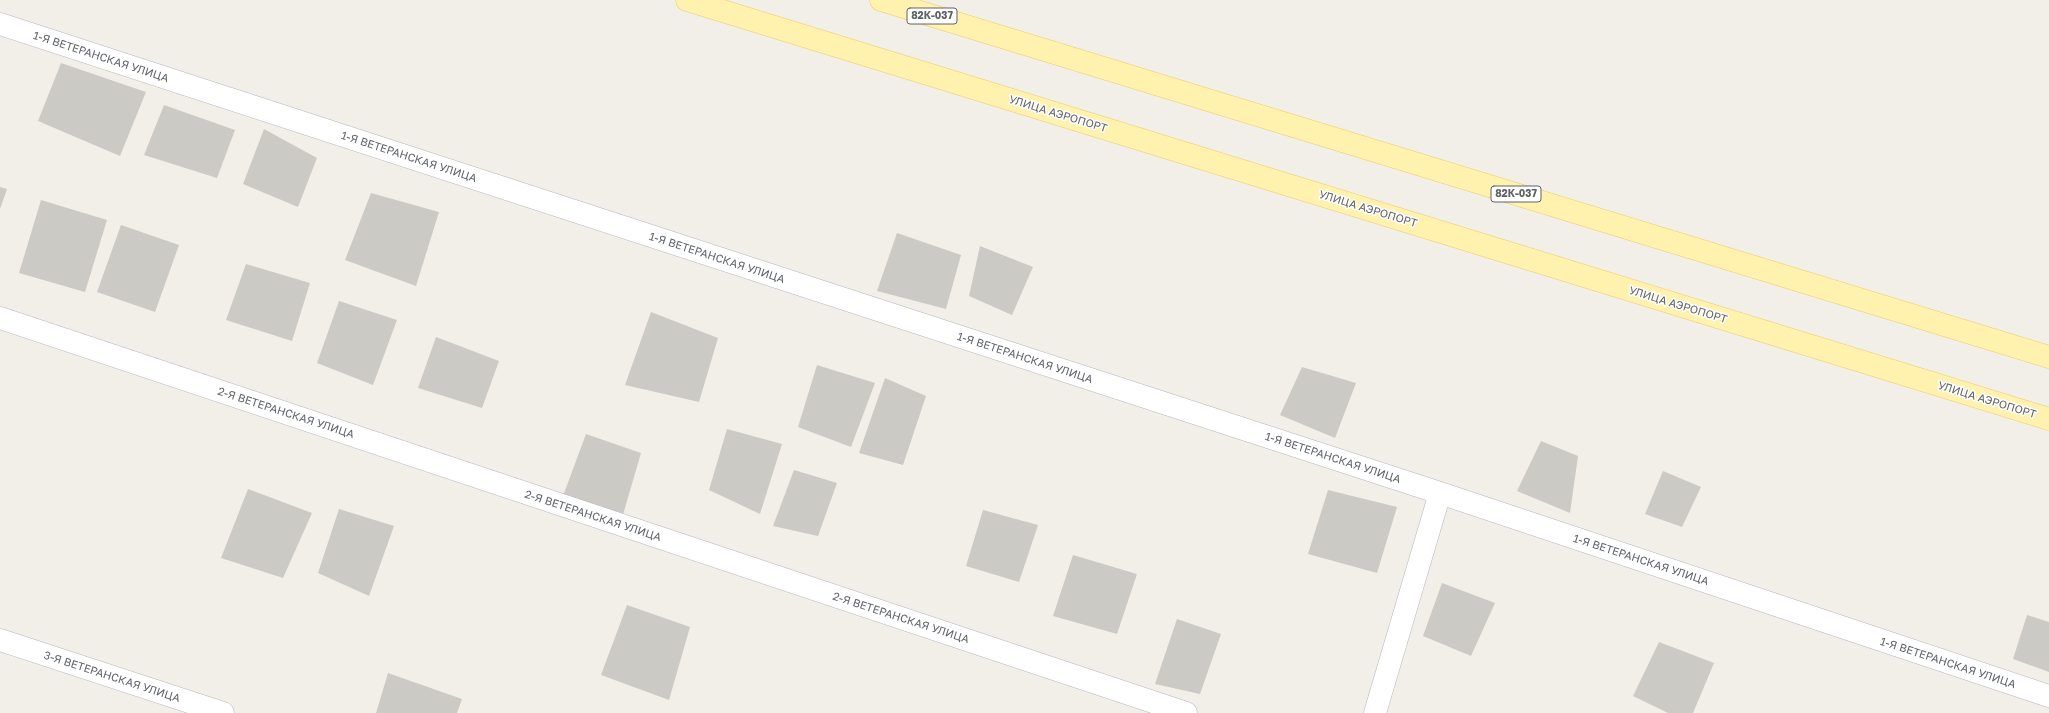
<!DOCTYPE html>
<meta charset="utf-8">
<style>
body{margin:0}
canvas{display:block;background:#f1efe8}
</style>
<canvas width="2049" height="713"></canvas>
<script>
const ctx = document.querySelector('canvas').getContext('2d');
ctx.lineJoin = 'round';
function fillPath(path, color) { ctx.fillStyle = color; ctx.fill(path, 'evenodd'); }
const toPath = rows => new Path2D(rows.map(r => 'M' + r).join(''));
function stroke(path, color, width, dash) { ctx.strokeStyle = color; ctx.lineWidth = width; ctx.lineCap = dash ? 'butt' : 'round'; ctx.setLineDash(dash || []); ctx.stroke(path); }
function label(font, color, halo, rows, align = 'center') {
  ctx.font = font + ' "Golos Text",sans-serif'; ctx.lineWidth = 3; ctx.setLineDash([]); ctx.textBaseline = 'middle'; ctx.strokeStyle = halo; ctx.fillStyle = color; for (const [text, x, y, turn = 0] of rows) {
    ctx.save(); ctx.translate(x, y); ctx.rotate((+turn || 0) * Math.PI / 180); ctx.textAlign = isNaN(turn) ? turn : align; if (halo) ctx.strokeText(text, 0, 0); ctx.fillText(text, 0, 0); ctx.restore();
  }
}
const building = toPath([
 [61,63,146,92,120,156,38,121],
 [164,105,235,130,217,178,144,155],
 [264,129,317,158,298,207,243,184],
 [0,187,7,189,0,209],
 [371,193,439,212,416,286,345,260],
 [41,200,107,220,85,292,19,273],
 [121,225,179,245,155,312,97,292],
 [897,233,961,255,946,309,877,291],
 [980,246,1033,267,1012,315,969,296],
 [246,264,310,283,292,341,226,320],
 [339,301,397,320,373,385,317,363],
 [651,312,718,338,699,402,625,385],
 [436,337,499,361,482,408,418,388],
 [817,365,875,383,851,447,798,427],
 [1302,367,1356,383,1335,438,1280,415],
 [885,378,926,396,903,465,859,453],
 [727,429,782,444,760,514,709,490],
 [586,434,641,453,622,518,563,496],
 [1541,441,1578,456,1570,513,1517,491],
 [794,470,837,483,818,536,773,526],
 [1663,471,1701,487,1682,527,1645,514],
 [248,489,312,513,283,578,221,558],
 [1328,490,1397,507,1377,573,1308,554],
 [339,509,394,526,369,596,318,573],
 [983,510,1038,525,1019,582,966,566],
 [1073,555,1137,574,1117,634,1053,616],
 [1442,583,1495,603,1471,656,1423,636],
 [627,605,690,627,669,700,601,675],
 [2027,615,2049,622,2049,672,2013,659],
 [1177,619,1221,634,1200,694,1155,684],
 [1659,642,1714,663,1693,713,1668,713,1633,696],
 [388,673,462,699,457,713,376,713]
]);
const minor = toPath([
 [0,24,1440,493,2049,696],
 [0,318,1186,713],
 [0,640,223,713],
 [1375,713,1440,493]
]);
const major = toPath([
 [687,0,2049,419],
 [881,0,2049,357]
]);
const shields = [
 [932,16,50],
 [1516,194,50]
];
const shieldNames = [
 ["82К-037",932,16],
 ["82К-037",1516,194]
];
const streetNames = [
 ["1-Я ВЕТЕРАНСКАЯ УЛИЦА",101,57,18],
 ["УЛИЦА АЭРОПОРТ",1058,114,17],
 ["1-Я ВЕТЕРАНСКАЯ УЛИЦА",409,157,18],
 ["УЛИЦА АЭРОПОРТ",1368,209,17],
 ["1-Я ВЕТЕРАНСКАЯ УЛИЦА",717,258,18],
 ["УЛИЦА АЭРОПОРТ",1678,305,17],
 ["1-Я ВЕТЕРАНСКАЯ УЛИЦА",1025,358,18],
 ["УЛИЦА АЭРОПОРТ",1987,400,17],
 ["2-Я ВЕТЕРАНСКАЯ УЛИЦА",286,413,18],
 ["1-Я ВЕТЕРАНСКАЯ УЛИЦА",1333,458,18],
 ["2-Я ВЕТЕРАНСКАЯ УЛИЦА",593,516,18],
 ["1-Я ВЕТЕРАНСКАЯ УЛИЦА",1641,560,18],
 ["2-Я ВЕТЕРАНСКАЯ УЛИЦА",901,618,18],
 ["1-Я ВЕТЕРАНСКАЯ УЛИЦА",1948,663,18],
 ["3-Я ВЕТЕРАНСКАЯ УЛИЦА",112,677,18]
];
fillPath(building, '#cccac5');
stroke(minor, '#b5b8bc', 23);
stroke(major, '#f2c960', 23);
stroke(minor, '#fff', 22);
stroke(major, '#fff2af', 22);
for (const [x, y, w] of shields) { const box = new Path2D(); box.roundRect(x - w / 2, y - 8, w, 16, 3); ctx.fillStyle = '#fff'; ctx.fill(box); stroke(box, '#5f6368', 1); }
label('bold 10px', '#5f6368', null, shieldNames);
label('11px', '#5f6368', '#fff', streetNames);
</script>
